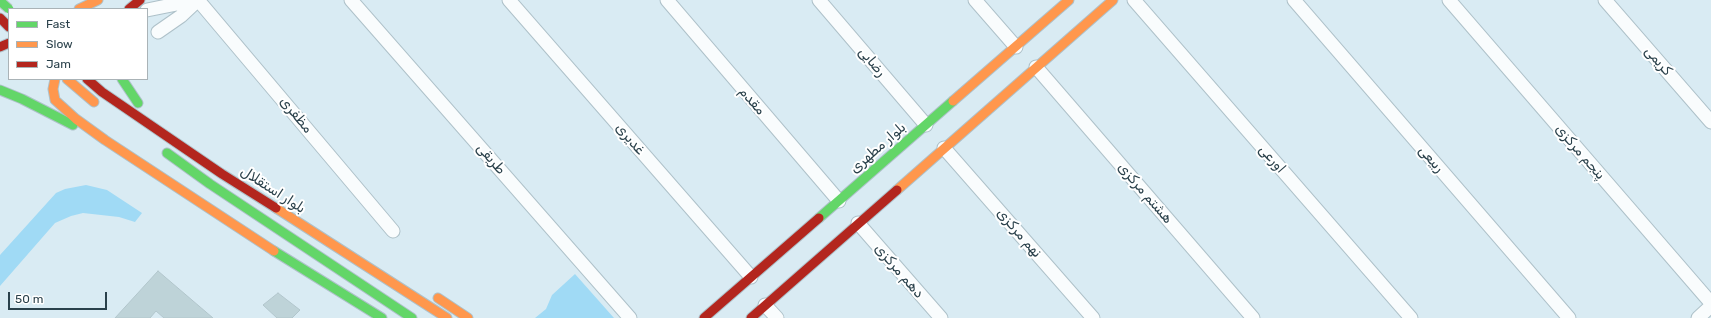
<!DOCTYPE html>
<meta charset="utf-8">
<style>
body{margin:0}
#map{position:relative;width:1711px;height:318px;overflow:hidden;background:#d9ebf3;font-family:Rubik,sans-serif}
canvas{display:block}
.legend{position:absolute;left:8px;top:8px;width:140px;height:72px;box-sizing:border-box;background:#fff;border:1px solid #aab3b7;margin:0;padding:5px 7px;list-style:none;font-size:12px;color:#2a414b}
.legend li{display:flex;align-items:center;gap:8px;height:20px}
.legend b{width:20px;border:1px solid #aab3b7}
.scale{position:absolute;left:8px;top:292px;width:99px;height:18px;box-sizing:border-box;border:2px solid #2a414b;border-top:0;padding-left:5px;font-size:12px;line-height:14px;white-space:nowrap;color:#2a414b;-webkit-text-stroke:3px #fff;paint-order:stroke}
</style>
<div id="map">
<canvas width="1711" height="318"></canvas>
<ul class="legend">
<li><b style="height:5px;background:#63d668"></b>Fast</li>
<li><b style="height:5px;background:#ff974d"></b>Slow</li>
<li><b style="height:5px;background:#b3261e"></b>Jam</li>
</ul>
<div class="scale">50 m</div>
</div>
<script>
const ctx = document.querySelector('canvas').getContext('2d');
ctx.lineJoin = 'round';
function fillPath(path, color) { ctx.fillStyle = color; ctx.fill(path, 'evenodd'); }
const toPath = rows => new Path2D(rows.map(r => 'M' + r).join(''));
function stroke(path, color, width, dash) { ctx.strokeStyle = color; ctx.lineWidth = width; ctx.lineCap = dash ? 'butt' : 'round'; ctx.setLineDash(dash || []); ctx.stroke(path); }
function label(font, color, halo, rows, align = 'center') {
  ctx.font = font + ' Rubik,Vazirmatn,sans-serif'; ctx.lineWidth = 4; ctx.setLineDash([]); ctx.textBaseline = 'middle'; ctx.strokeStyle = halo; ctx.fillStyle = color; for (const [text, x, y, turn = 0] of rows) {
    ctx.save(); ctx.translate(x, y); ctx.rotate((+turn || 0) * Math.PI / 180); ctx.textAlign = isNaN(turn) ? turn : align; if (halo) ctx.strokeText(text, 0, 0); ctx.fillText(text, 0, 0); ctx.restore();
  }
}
const green = toPath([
 [86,185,107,190,142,213,135,222,119,217,83,213,71,216,55,223,0,286,0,255,56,193,65,189],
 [575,274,614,318,535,318,546,309,552,295]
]);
const building = toPath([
 [158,271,213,318,164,318,156,311,150,318,115,318,158,271],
 [278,293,300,310,292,318,277,318,263,305,278,293]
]);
const street = toPath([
 [198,0,393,231],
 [351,0,630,318],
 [509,0,751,277],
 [667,0,839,201],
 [819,0,926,125],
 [975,0,1016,47],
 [1134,0,1411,318],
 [1294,0,1569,318],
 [1449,0,1711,303],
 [1605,0,1711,122],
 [147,10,197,0],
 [158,32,181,16,198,0],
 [1036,67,1253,318],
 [944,148,1093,318],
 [858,223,941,318],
 [765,305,777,318],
 [1698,318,1711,306]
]);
const fast = toPath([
 [122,79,138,103],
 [0,90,22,99,73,125],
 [167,153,210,184,412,318],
 [819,218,953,101],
 [274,251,382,318]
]);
const slow = toPath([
 [79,9,98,0],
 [55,79,53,89,55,100,76,119,105,140,274,251],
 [67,79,94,102],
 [953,101,1069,0],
 [897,190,1113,0],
 [276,208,447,318],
 [438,298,468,318]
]);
const jam = toPath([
 [129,9,140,0],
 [0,18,9,27],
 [0,47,9,43],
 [87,79,102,92,222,174,276,208],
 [704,318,819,218],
 [751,318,897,190]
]);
const fastBridge = toPath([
 [0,1,9,9]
]);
const streetNames = [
 ["کریمی",1658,61,49],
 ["رضایی",872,62,50],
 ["مقدم",752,101,49],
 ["مظفری",296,115,50],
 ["غدیری",630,139,49],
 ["بلوار مطهری",878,148,-41],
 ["پنجم مرکزی",1580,152,49],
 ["طریقی",491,159,49],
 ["اورعی",1272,159,49],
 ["ربیعی",1431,159,49],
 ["بلوار استقلال",273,190,33],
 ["هشتم مرکزی",1145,193,49],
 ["نهم مرکزی",1019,233,49],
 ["دهم مرکزی",899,271,49]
];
fillPath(green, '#a0daf5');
fillPath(building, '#bed3d8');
stroke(building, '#b2c6cc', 1);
stroke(street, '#aec1c9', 15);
stroke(fast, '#aec1c9', 11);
stroke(slow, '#aec1c9', 11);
stroke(jam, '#aec1c9', 11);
stroke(street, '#f9fcfd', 13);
stroke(fast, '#63d668', 9);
stroke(slow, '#ff974d', 9);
stroke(jam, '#b3261e', 9);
stroke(fastBridge, '#bbc7cc', 11, []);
stroke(fastBridge, '#63d668', 9);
label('14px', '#2a414b', '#fff', streetNames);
</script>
